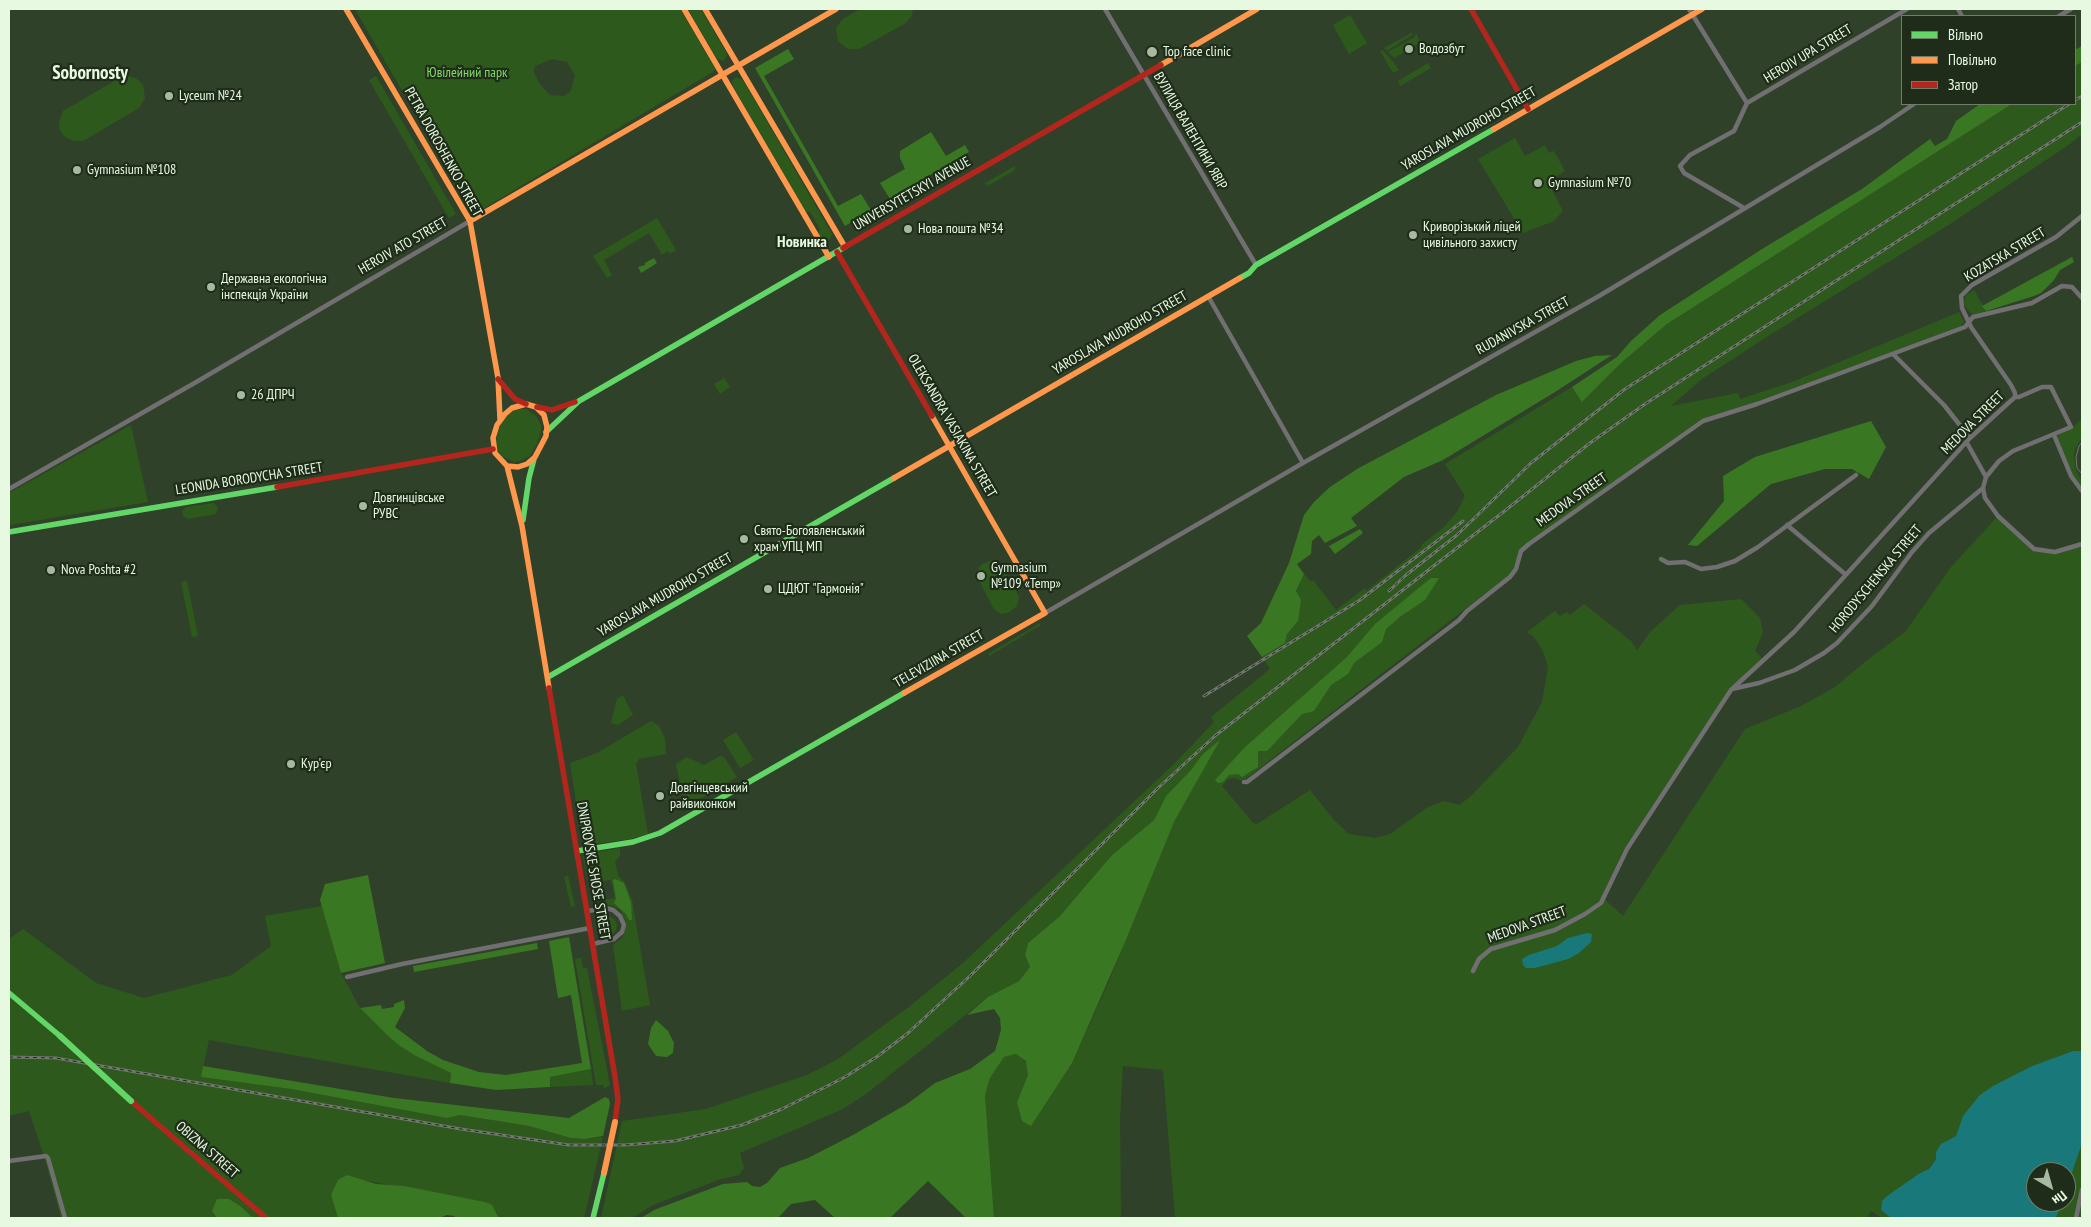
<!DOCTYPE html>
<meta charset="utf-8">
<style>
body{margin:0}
#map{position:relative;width:2091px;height:1227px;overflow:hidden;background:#30412a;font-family:"PT Sans Narrow",sans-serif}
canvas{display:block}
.frame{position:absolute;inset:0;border:10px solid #e7fae1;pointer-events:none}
.legend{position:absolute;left:1901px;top:15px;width:175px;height:90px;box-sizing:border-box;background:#1e2c19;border:1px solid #6e7e69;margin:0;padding:6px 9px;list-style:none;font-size:15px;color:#e7fae1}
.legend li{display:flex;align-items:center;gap:10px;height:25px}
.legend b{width:25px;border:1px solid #6e7e69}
.north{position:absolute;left:2026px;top:1162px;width:50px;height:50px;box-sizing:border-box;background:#1e2c19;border:1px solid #6e7e69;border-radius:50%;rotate:142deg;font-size:14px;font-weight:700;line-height:20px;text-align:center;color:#e7fae1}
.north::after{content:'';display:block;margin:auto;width:18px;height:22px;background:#a7b9a1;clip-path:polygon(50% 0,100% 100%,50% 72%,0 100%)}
</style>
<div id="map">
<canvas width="2091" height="1227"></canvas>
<div class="frame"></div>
<ul class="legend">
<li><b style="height:6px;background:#63d668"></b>Вільно</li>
<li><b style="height:6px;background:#ff974d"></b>Повільно</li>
<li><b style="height:6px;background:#b3261e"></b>Затор</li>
</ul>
<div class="north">Пн</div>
</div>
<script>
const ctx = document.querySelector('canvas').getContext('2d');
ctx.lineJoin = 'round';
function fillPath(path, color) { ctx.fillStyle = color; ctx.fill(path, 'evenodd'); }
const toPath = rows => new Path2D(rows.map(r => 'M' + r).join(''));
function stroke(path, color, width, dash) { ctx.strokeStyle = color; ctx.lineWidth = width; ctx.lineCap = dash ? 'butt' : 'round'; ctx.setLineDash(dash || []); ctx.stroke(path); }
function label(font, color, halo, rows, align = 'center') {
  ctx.font = font + ' "PT Sans Narrow",sans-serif'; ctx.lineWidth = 4.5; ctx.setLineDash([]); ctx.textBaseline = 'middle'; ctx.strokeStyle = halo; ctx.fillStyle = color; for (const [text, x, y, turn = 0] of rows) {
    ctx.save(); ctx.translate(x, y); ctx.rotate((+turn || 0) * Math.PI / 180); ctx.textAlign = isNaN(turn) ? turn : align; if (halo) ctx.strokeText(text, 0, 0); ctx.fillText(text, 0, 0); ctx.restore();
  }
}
const green = toPath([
 [355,9,680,9,716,70,484,208,474,210,468,205],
 [552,59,567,62,575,75,571,91,564,96,550,95,539,83,534,72,535,66],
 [688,9,701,9,727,54,724,61,717,59],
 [860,9,913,9,913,10,911,17,906,23,859,49,848,49,838,41,836,28,843,19],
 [1350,15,1367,43,1349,54,1333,25],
 [1413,32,1412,35,1387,51,1384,48],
 [1416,33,1420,41,1419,43,1394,58,1388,52,1415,37],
 [1382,50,1392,60,1399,70,1393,73,1380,51],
 [2082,62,2082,134,2070,144,1950,224,1765,338,1702,379,1671,406,1738,393,1740,399,1792,382,1959,312,1964,322,1960,327,1756,402,1702,419,1528,543,1515,569,1509,575,1247,778,1240,780,1235,778,1228,779,1222,786,1253,823,1257,824,1310,790,1334,820,1349,834,1375,838,1390,834,1428,807,1444,801,1459,805,1470,797,1518,747,1542,702,1548,667,1543,651,1534,637,1527,632,1555,611,1560,616,1567,612,1570,615,1584,604,1631,641,1637,650,1651,631,1680,605,1741,599,1760,618,1763,632,1755,651,1762,658,1729,690,1624,849,1602,897,1623,916,1745,729,1801,706,1835,687,1866,661,1906,631,1951,567,1998,516,2035,549,2055,552,2082,544,2082,1051,2073,1051,2032,1066,2004,1081,1963,1116,1956,1136,1946,1141,1929,1169,1920,1173,1882,1201,1881,1210,1891,1218,1882,1218,1871,1211,1867,1218,1175,1218,1163,1070,1123,1066,1120,1117,1121,1218,994,1218,985,1095,990,1078,1004,1057,1016,1054,1027,1062,1028,1075,1017,1102,1031,1125,1072,1063,1109,981,1164,845,1174,822,1197,781,1202,755,1191,770,1166,796,1154,820,1112,855,1059,917,1028,943,1025,955,1030,967,1019,981,988,997,866,1094,841,1110,740,1153,744,1168,739,1175,721,1179,653,1205,632,1218,601,1218,622,1121,706,1109,807,1075,838,1059,910,1006,963,963,1175,763,1214,722,1211,717,1270,669,1262,657,1285,643,1287,634,1298,621,1296,592,1304,574,1310,581,1313,580,1336,610,1365,588,1366,591,1422,547,1421,545,1444,527,1457,512,1465,496,1445,464,1572,387,1583,401,1621,363,1667,324,2012,104,2075,104,2075,66],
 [1428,63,1431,68,1400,86,1398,81],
 [123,76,136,78,143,85,145,98,139,108,83,141,73,141,64,136,60,130,59,122,63,111],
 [376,76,456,214,449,218,369,80],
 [736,77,743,80,832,234,829,241,821,239,818,234,820,229,810,212,805,211,733,86,732,81],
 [1515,138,1525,156,1545,145,1549,153,1554,151,1565,171,1548,182,1563,211,1554,221,1523,233,1478,159],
 [1015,166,1015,170,988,186,985,183],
 [657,218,676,250,670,254,668,251,662,255,649,233,604,260,612,275,607,278,593,256],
 [1974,290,1986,311,1973,315,1966,308,1964,303,1966,295],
 [724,378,730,387,720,394,714,384],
 [520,409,526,409,536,416,541,425,541,431,537,444,530,456,520,461,514,462,502,456,498,450,496,442,498,431,505,417,515,410],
 [2082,419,2082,438,2075,449,2074,456,2076,470,2082,482,2082,491,2071,476,2055,437,2072,428],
 [131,425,148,502,10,525,9,493],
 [213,503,218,507,216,514,188,519,183,516,182,511,186,507],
 [992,560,1002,566,1019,597,1017,606,1008,613,1001,614,994,609,977,577,977,571,981,565],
 [187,581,198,636,192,637,181,582],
 [1040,623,1041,625,989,656,988,654],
 [623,695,633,715,618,725,611,723,617,699],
 [651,721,659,726,665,738,666,754,639,759,636,764,648,834,632,839,585,845,582,841,570,763,597,753],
 [736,732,754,760,740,768,723,740],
 [720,756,724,757,737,777,685,808,676,764,687,757,704,765],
 [620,848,620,856,615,862,618,875,625,883,632,900,650,1005,622,1011,613,945,622,938,627,925,621,911,614,906,606,905,605,900,615,898,611,880,602,881,597,852],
 [594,852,600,883,591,884,588,880,583,858,587,854],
 [568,876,575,906,571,907,564,877],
 [322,906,341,973,360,1008,388,1036,400,1046,414,1055,451,1073,450,1083,209,1040,201,1077,291,1089,447,1118,460,1115,529,1126,571,1138,585,1139,603,1137,584,1218,499,1218,496,1211,485,1202,362,1180,331,1195,338,1218,61,1218,45,1159,29,1111,9,1116,9,939,23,929,96,983,144,998,232,975,271,946,265,916],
 '597 926a10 10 0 1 1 20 0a10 10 0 1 1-20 0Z',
 [581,958,583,968,587,968,610,1085,604,1089,603,1085,596,1085,575,959],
 [591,1069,593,1085,550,1087,550,1077],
 [2082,1140,2082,1218,2056,1218,2062,1202,2066,1202,2066,1190]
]);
const forest = toPath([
 [2082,46,2082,62,2075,66,2075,50],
 [788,49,794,59,764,76,838,206,861,194,871,210,845,226,755,68],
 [1980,104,2012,104,1667,324,1621,363,1582,402,1572,387,1617,357,1631,341,1660,315,1762,249,1862,189,1930,139,1935,146,1947,139,1956,121],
 [931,132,946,156,965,145,969,152,890,199,880,183,905,169,900,158,900,151],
 [2072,257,2074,262,2060,270,2054,280,2041,293,2034,296,1986,311,1982,306],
 [654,258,657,263,641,273,638,267,645,265,645,263],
 [1612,355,1555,392,1443,460,1404,477,1351,518,1357,526,1325,543,1319,535,1312,541,1311,554,1297,564,1304,574,1296,591,1301,600,1298,621,1287,634,1285,643,1262,657,1247,636,1261,623,1289,563,1304,515,1314,502,1330,487,1357,469,1496,395,1576,361,1595,356],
 [1871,421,1886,447,1869,479,1852,469,1825,469,1771,484,1697,546,1688,545,1724,501,1723,476,1755,457],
 [1360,529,1363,533,1335,554,1329,546],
 [1431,578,1439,578,1425,600,1401,616,1386,629,1382,642,1354,663,1348,674,1331,685,1314,711,1302,714,1267,751,1258,751,1258,767,1242,777,1238,774,1229,775,1223,782,1218,783,1215,780,1244,748,1347,657,1375,624],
 [1220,740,1174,822,1125,942,1072,1063,1031,1126,1022,1121,1017,1102,1028,1075,1026,1061,1016,1054,1004,1057,990,1078,985,1095,994,1218,966,1218,928,1181,890,1218,835,1218,815,1200,791,1204,778,1218,641,1218,654,1210,723,1184,747,1182,752,1186,760,1187,767,1183,780,1168,808,1158,853,1135,907,1104,935,1083,970,1069,995,1051,1001,1030,1000,1018,994,1009,967,1015,988,997,1019,981,1030,967,1025,955,1028,943,1059,917,1112,855,1154,820,1166,796,1191,770,1202,755],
 [368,875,385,963,341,973,320,900,325,884],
 [615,879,624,883,631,903,632,920,629,920,626,914,614,903,616,899,613,880],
 [569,937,591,1069,550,1077,550,1087,496,1090,450,1083,451,1073,414,1055,400,1046,388,1036,360,1008,381,1005,382,1009,394,1007,394,1004,404,1000,405,1008,395,1027,427,1051,443,1060,479,1072,506,1075,582,1063,571,995,558,998,549,941],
 [537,943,538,949,414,972,413,966],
 [656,1020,668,1031,674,1043,673,1053,667,1057,656,1056,648,1044,651,1028],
 [203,1066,394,1098,569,1118,605,1097,609,1099,610,1104,603,1136,585,1139,571,1138,529,1126,460,1115,447,1118,291,1089,201,1077],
 [347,1175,376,1184,404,1186,485,1202,492,1205,499,1218,456,1218,454,1216,447,1215,439,1218,338,1218,331,1195,338,1180],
 [217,1199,229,1199,240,1206,253,1218,217,1218,212,1211]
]);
const water = toPath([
 [1587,933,1592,934,1591,942,1579,953,1568,959,1535,968,1526,968,1523,965,1522,959,1529,955,1557,946,1568,938],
 [2073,1051,2082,1051,2081,1146,2066,1190,2066,1172,2036,1172,2036,1202,2062,1202,2056,1218,1891,1218,1881,1210,1882,1201,1887,1196,1920,1173,1929,1169,1936,1159,1936,1152,1941,1144,1956,1136,1963,1116,1980,1095,1993,1086,2032,1066]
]);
const street = toPath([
 [1105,9,1256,265],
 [1689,9,1747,103],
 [1958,9,1962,16],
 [2059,16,2071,9],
 [1747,103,1907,9],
 [1744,208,1684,173,1680,166,1690,155,1734,131,1747,103],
 [1208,296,1303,463,1599,296,1880,127,1914,104],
 [1893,354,1944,405,1970,438],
 [2054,435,2071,476,2082,491],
 [1967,443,1986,477],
 [1983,488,1985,498,1998,516,2034,549,2055,552,2082,544],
 [9,489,198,381,470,221],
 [1787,525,1845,574],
 [1661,559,1668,563,1685,562,1701,569,1717,567,1735,561,1758,547,1856,475],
 [1045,613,1303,463],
 [1732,689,1759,683,1795,670,1824,653,1837,643,1872,606,1912,552,1929,533,1983,488,1986,477,1999,461,2013,451,2071,427,2051,387,2042,387,2019,397,2015,397],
 [1244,782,1247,782,1459,620,1467,611,1510,577,1516,569,1521,551,1529,544,1703,421,1757,404,1965,327,1973,317,2032,303,2062,286,2072,287,2082,298],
 [588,911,606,908,613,910,620,916,624,925,622,932,614,939,593,944],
 [1473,971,1479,959,1491,949,1555,930,1585,914,1601,903,1627,849,1731,690,1794,632,1970,438,2015,397,2015,393,2011,385,1971,327,1962,308,1961,296,1972,285,2056,237,2082,216],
 [347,977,402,964,590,928],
 [9,1161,46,1156,48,1158,65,1218],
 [2076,1218,2082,1190]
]);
const fast = toPath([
 [1240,278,1249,273,1256,265,1494,129],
 [546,432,579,401,843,248],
 [523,520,529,478,534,459],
 [9,532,277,487],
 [548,677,894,478],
 [577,851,633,842,660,833,904,693],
 [9,993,60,1036],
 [593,1218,604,1173]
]);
const slow = toPath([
 [346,9,470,221,498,378,500,419],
 [684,9,829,257],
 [705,9,845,247],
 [1161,65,1257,9],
 [1494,129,1702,9],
 [470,221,836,9],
 [526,404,536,407,544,415,547,427,546,436,535,457,527,464,518,467,507,466,495,453,493,438,497,425,505,414,512,408,526,404],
 [507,466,522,526,549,688],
 [894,478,1240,278],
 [904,693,1045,613,932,416]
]);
const jam = toPath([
 [1471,9,1528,109],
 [843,248,1161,65],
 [837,252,932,416],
 [498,379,515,399,526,404],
 [537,407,552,410,575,402],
 [277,487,493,449],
 [549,688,615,1077,618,1099,615,1122],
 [131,1101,266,1218]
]);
const tram = toPath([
 [2082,442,2079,446,2076,457,2077,468,2082,474]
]);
const rail = toPath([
 [2075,100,2082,96],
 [1389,591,1406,575,1457,535,1531,463,1625,389,2069,104],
 [1204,696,1360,600,1463,521],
 [9,1057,56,1058,461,1129,569,1145,625,1145,675,1141,742,1125,782,1109,845,1077,878,1056,908,1033,971,975,1158,788,1216,735,1502,513,1590,443,1645,404,2082,122]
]);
const fastBridge = toPath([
 [60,1036,131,1101]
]);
const slowBridge = toPath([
 [604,1173,615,1122]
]);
const markers = [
 [1409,49,5,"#a7b9a1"],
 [1152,52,6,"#a7b9a1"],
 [169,96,5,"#a7b9a1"],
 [77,170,5,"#a7b9a1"],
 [1538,183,5,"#a7b9a1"],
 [908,229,5,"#a7b9a1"],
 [1413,235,5,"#a7b9a1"],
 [211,287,5,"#a7b9a1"],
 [241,395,5,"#a7b9a1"],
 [363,506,5,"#a7b9a1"],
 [744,539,5,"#a7b9a1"],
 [51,570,5,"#a7b9a1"],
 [981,576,5,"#a7b9a1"],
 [768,589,5,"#a7b9a1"],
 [291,764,5,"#a7b9a1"],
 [660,796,5,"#a7b9a1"]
];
const poiNames = [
 ["Водозбут",1419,49],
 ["Top face clinic",1163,52],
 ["Lyceum №24",179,96],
 ["Gymnasium №108",87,170],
 ["Gymnasium №70",1548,183],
 ["Криворізький ліцей",1423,227],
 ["цивільного захисту",1423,243],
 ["Нова пошта №34",918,229],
 ["Державна екологічна",221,279],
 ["інспекція України",221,295],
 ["26 ДПРЧ",251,395],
 ["Довгинцівське",373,498],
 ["РУВС",373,514],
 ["Свято-Богоявленський",754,531],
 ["храм УПЦ МП",754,547],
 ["Gymnasium",991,568],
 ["№109 «Temp»",991,584],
 ["Nova Poshta #2",61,570],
 ["ЦДЮТ \"Гармонія\"",778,589],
 ["Кур'єр",301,764],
 ["Довгінцевський",670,788],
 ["райвиконком",670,804]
];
const streetNames = [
 ["HEROIV UPA STREET",1808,54,-31],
 ["YAROSLAVA MUDROHO STREET",1469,129,-30],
 ["ВУЛИЦЯ ВАЛЕНТИНИ ЯВІР",1190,131,60],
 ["PETRA DOROSHENKO STREET",443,152,61],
 ["UNIVERSYTETSKYI AVENUE",912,194,-30],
 ["HEROIV ATO STREET",403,246,-30],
 ["KOZATSKA STREET",2005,255,-31],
 ["RUDANIVSKA STREET",1523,326,-29],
 ["YAROSLAVA MUDROHO STREET",1120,333,-30],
 ["MEDOVA STREET",1973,423,-45],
 ["OLEKSANDRA VASIAKINA STREET",952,426,60],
 ["LEONIDA BORODYCHA STREET",249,479,-9],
 ["MEDOVA STREET",1572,500,-35],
 ["HORODYSCHENSKA STREET",1876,579,-50],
 ["YAROSLAVA MUDROHO STREET",665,595,-30],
 ["TELEVIZIINA STREET",939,659,-30],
 ["DNIPROVSKE SHOSE STREET",593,871,80],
 ["MEDOVA STREET",1527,925,-20],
 ["OBIZNA STREET",207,1150,41]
];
const parkNames = [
 ["Ювілейний парк",467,73]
];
const quarterNames = [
 ["Новинка",802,242]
];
const districtNames = [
 ["Sobornosty",90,74]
];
fillPath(green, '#2d5a1c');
fillPath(forest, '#3a7723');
fillPath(water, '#19797a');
stroke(street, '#716f71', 4.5);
stroke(fast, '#63d668', 5.5);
stroke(slow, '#ff974d', 5.5);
stroke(jam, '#b3261e', 5.5);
stroke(tram, '#71766f', 1);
stroke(rail, '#71766f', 3);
stroke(rail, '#1e2c19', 1, [4]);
stroke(fastBridge, '#63d668', 6);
stroke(slowBridge, '#ff974d', 6);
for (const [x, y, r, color] of markers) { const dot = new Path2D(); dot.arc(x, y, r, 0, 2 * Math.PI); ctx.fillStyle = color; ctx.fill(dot); stroke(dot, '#1e2c19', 2); }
label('14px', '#e7fae1', '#1e2c19', poiNames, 'left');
label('14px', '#e7fae1', '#1e2c19', streetNames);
label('14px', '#80d864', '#1e2c19', parkNames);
label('bold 16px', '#e7fae1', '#1e2c19', quarterNames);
label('bold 19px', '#e7fae1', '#1e2c19', districtNames);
</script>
